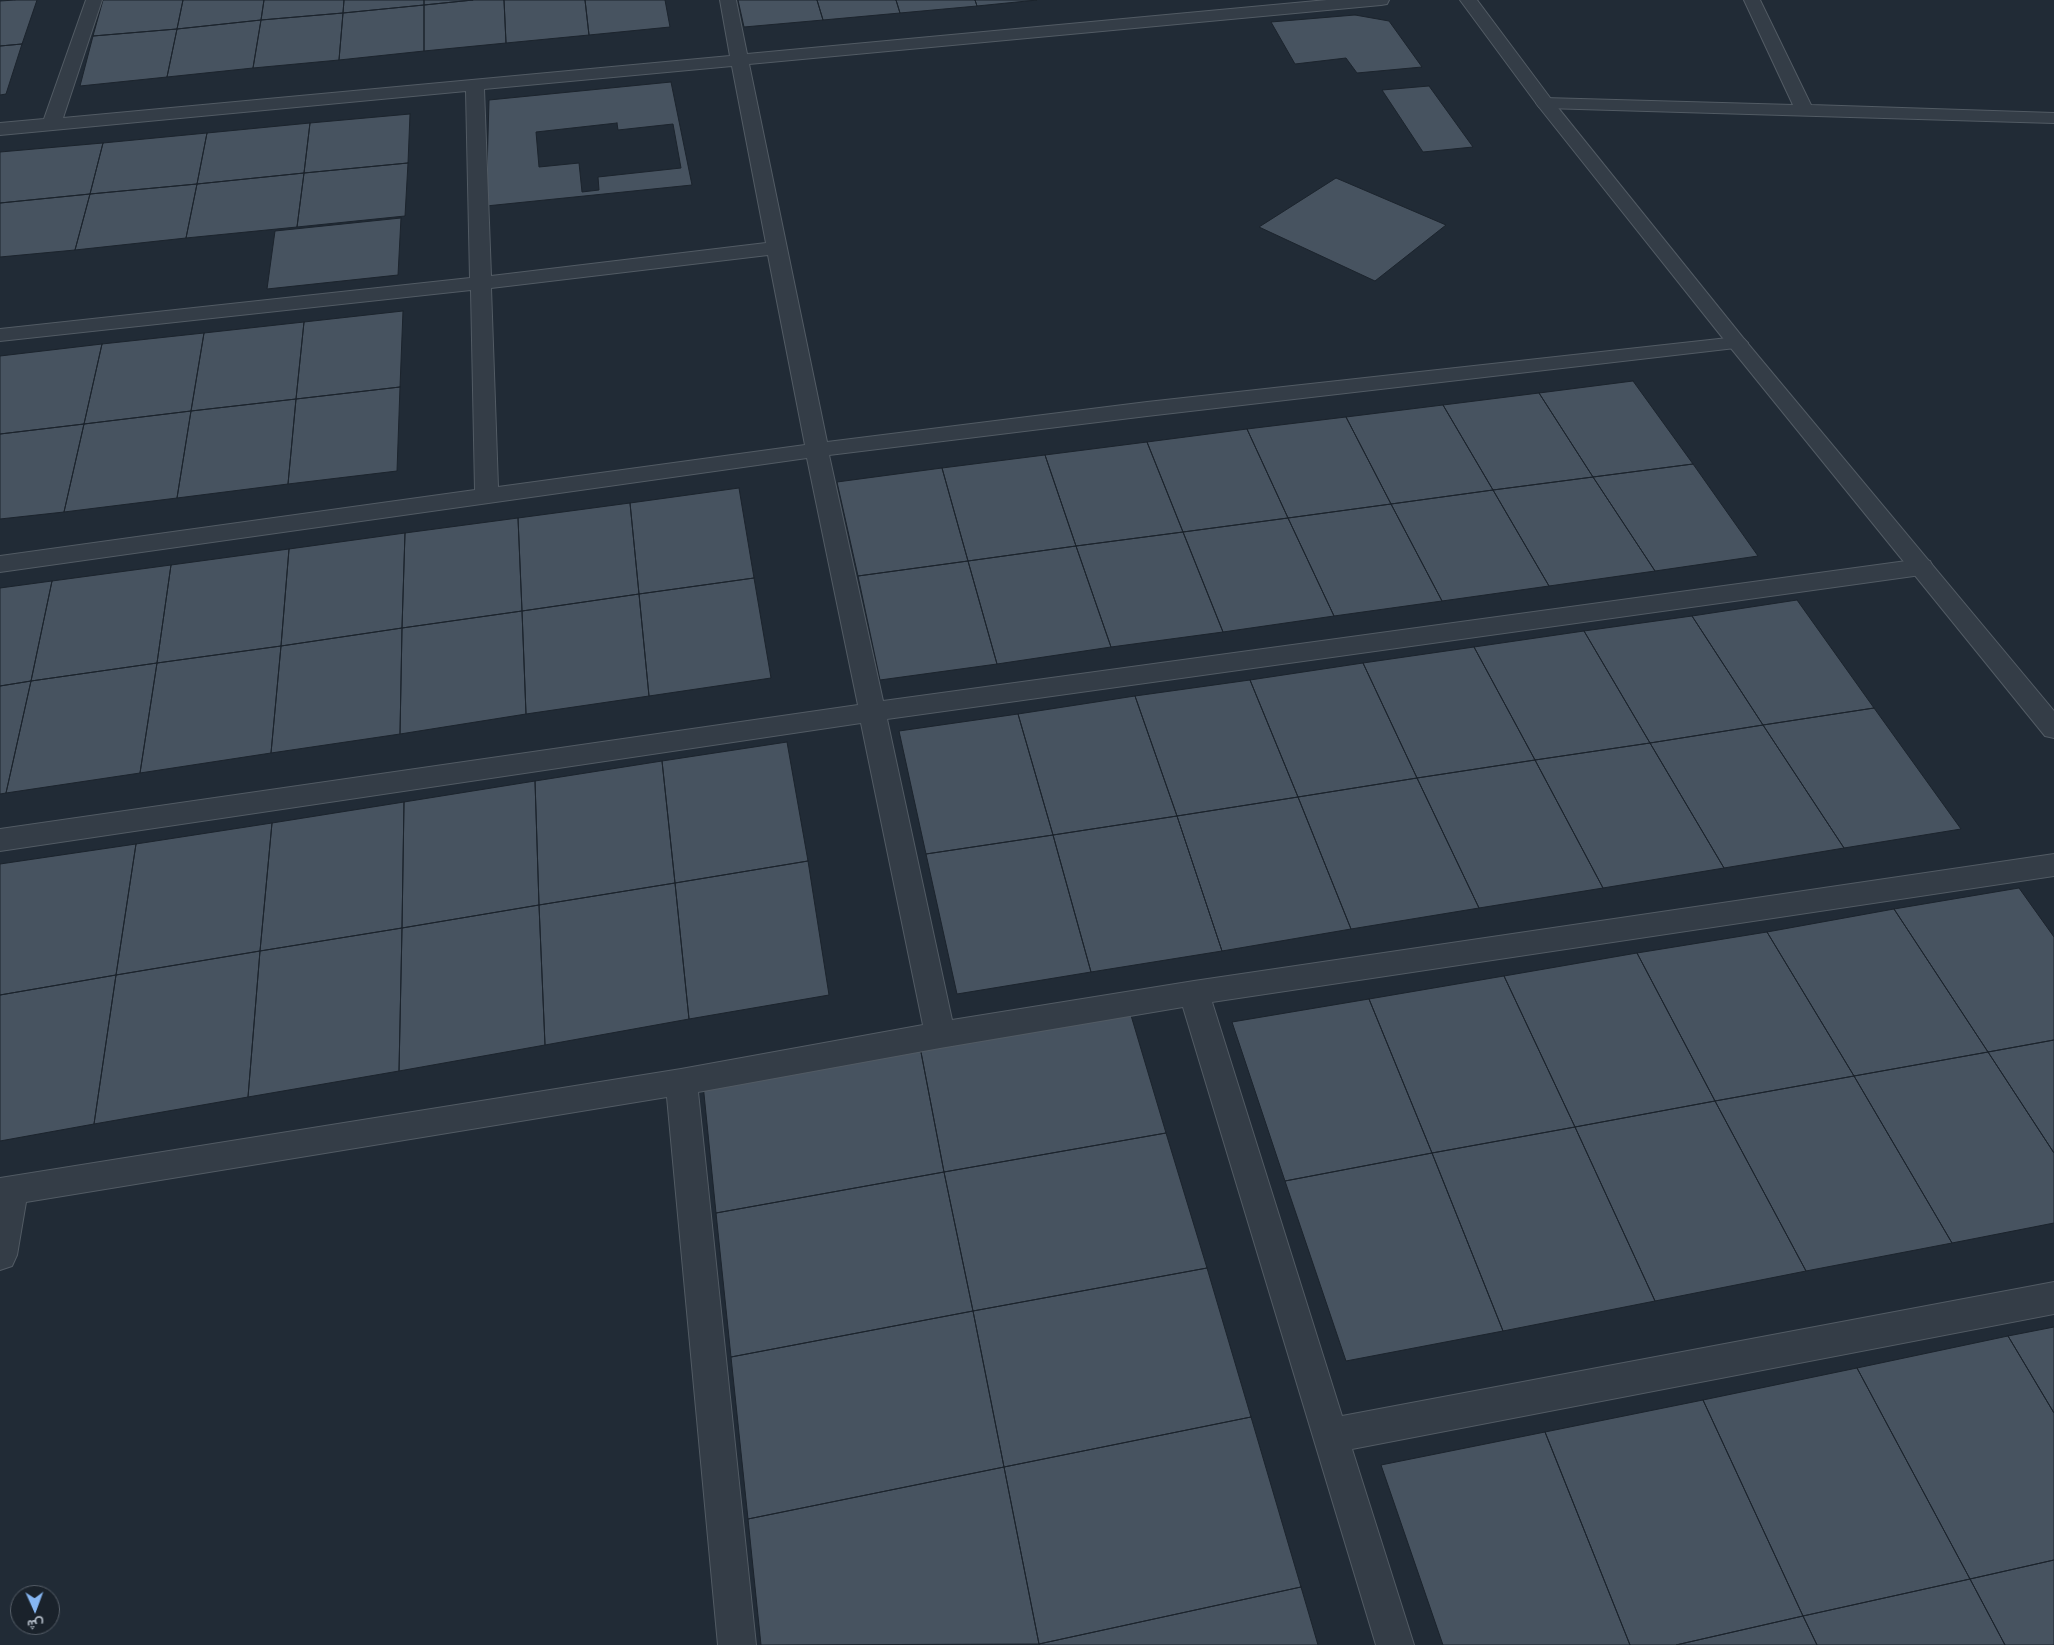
<!DOCTYPE html>
<meta charset="utf-8">
<style>
body{margin:0}
#map{position:relative;width:2054px;height:1645px;overflow:hidden;background:#212b36;font-family:"Nunito Sans",Vazirmatn,sans-serif}
canvas{display:block}
.north{position:absolute;left:10px;top:1585px;width:50px;height:50px;box-sizing:border-box;background:#1a222b;border:1px solid #565e68;border-radius:50%;rotate:178deg;font-size:14px;font-weight:700;line-height:20px;text-align:center;color:#afb8c3}
.north::after{content:'';display:block;margin:auto;width:18px;height:22px;background:#86b6f2;clip-path:polygon(50% 0,100% 100%,50% 72%,0 100%)}
</style>
<div id="map">
<canvas width="2054" height="1645"></canvas>
<div class="north">ش</div>
</div>
<script>
const ctx = document.querySelector('canvas').getContext('2d');
ctx.lineJoin = 'round';
function fillPath(path, color) { ctx.fillStyle = color; ctx.fill(path, 'evenodd'); }
const toPath = rows => new Path2D(rows.map(r => 'M' + r).join(''));
function stroke(path, color, width, dash) { ctx.strokeStyle = color; ctx.lineWidth = width; ctx.lineCap = dash ? 'butt' : 'round'; ctx.setLineDash(dash || []); ctx.stroke(path); }
const building = toPath([
 [15,0,37,0,22,44,0,46,0,1,15,0],
 [103,0,183,0,177,29,93,36,103,0],
 [183,0,264,0,261,20,177,29,183,0],
 [264,0,344,0,343,13,261,20,264,0],
 [344,0,424,0,424,5,343,13,344,0],
 [424,0,473,0,424,5,424,0],
 [473,0,504,0,506,43,424,51,424,5,473,0],
 [504,0,585,0,589,35,506,43,504,0],
 [585,0,665,0,670,27,589,35,585,0],
 [738,0,817,0,823,20,744,27,738,0],
 [817,0,896,0,900,13,823,20,817,0],
 [896,0,975,0,977,6,900,13,896,0],
 [975,0,1037,0,977,6,975,0],
 [424,5,424,51,339,60,343,13,424,5],
 [343,13,339,60,253,68,261,20,343,13],
 [1355,15,1389,21,1422,67,1357,73,1346,58,1295,64,1271,22,1355,15],
 [261,20,253,68,167,77,177,29,261,20],
 [177,29,167,77,80,86,93,36,177,29],
 [22,44,6,94,0,95,0,46,22,44],
 [671,82,692,185,486,206,489,100,671,82],
 [617,123,618,130,673,124,681,168,598,177,599,190,582,192,579,163,539,167,536,132,617,123],
 [1429,86,1473,147,1423,152,1382,90,1429,86],
 [410,114,408,163,304,173,310,123,410,114],
 [310,123,304,173,197,184,207,133,310,123],
 [207,133,197,184,90,194,103,143,207,133],
 [103,143,90,194,0,203,0,152,103,143],
 [408,163,405,216,297,227,304,173,408,163],
 [304,173,297,227,186,238,197,184,304,173],
 [1336,178,1446,225,1375,281,1259,227,1336,178],
 [197,184,186,238,75,250,90,194,197,184],
 [90,194,75,250,0,257,0,203,90,194],
 [401,218,398,275,267,289,275,231,401,218],
 [403,311,400,387,296,399,304,322,403,311],
 [304,322,296,399,191,411,204,333,304,322],
 [204,333,191,411,84,424,102,344,204,333],
 [102,344,84,424,0,434,0,356,102,344],
 [1633,381,1693,464,1593,477,1539,393,1633,381],
 [400,387,397,471,288,484,296,399,400,387],
 [1539,393,1593,477,1493,490,1443,405,1539,393],
 [296,399,288,484,177,498,191,411,296,399],
 [1443,405,1493,490,1391,504,1346,417,1443,405],
 [191,411,177,498,64,512,84,424,191,411],
 [1346,417,1391,504,1288,518,1247,429,1346,417],
 [84,424,64,512,0,519,0,434,84,424],
 [1247,429,1288,518,1183,532,1147,442,1247,429],
 [1147,442,1183,532,1076,546,1045,455,1147,442],
 [1045,455,1076,546,968,561,942,468,1045,455],
 [1693,464,1758,556,1655,571,1593,477,1693,464],
 [942,468,968,561,858,576,837,482,942,468],
 [1593,477,1655,571,1549,586,1493,490,1593,477],
 [739,488,754,578,639,594,630,503,739,488],
 [1493,490,1549,586,1442,601,1391,504,1493,490],
 [630,503,639,594,522,611,518,518,630,503],
 [1391,504,1442,601,1334,616,1288,518,1391,504],
 [518,518,522,611,402,628,405,533,518,518],
 [1288,518,1334,616,1223,632,1183,532,1288,518],
 [1183,532,1223,632,1111,647,1076,546,1183,532],
 [405,533,402,628,281,646,289,549,405,533],
 [1076,546,1111,647,997,664,968,561,1076,546],
 [289,549,281,646,157,663,171,565,289,549],
 [968,561,997,664,880,680,858,576,968,561],
 [171,565,157,663,31,681,52,581,171,565],
 [754,578,771,678,649,696,639,594,754,578],
 [52,581,31,681,0,686,0,588,52,581],
 [639,594,649,696,526,714,522,611,639,594],
 [1797,600,1874,708,1763,725,1692,616,1797,600],
 [522,611,526,714,400,734,402,628,522,611],
 [1692,616,1763,725,1650,743,1584,631,1692,616],
 [402,628,400,734,271,753,281,646,402,628],
 [1584,631,1650,743,1535,760,1474,647,1584,631],
 [281,646,271,753,140,773,157,663,281,646],
 [1474,647,1535,760,1417,778,1363,663,1474,647],
 [157,663,140,773,6,793,31,681,157,663],
 [1363,663,1417,778,1298,797,1250,680,1363,663],
 [1250,680,1298,797,1177,816,1135,696,1250,680],
 [31,681,6,793,0,794,0,686,31,681],
 [1135,696,1177,816,1053,835,1018,714,1135,696],
 [1874,708,1961,829,1844,848,1763,725,1874,708],
 [1018,714,1053,835,926,854,899,731,1018,714],
 [1763,725,1844,848,1724,868,1650,743,1763,725],
 [787,742,808,861,675,883,662,761,787,742],
 [1650,743,1724,868,1603,888,1535,760,1650,743],
 [1535,760,1603,888,1479,908,1417,778,1535,760],
 [662,761,675,883,539,905,535,781,662,761],
 [1417,778,1479,908,1351,929,1298,797,1417,778],
 [535,781,539,905,402,928,404,802,535,781],
 [1298,797,1351,929,1222,951,1177,816,1298,797],
 [404,802,402,928,260,951,272,823,404,802],
 [1177,816,1222,951,1091,972,1053,835,1177,816],
 [272,823,260,951,116,975,136,844,272,823],
 [1053,835,1091,972,957,994,926,854,1053,835],
 [136,844,116,975,0,995,0,864,136,844],
 [808,861,829,995,689,1019,675,883,808,861],
 [675,883,689,1019,545,1045,539,905,675,883],
 [2019,888,2054,937,2054,1040,1988,1052,1894,909,2019,888],
 [539,905,545,1045,399,1071,402,928,539,905],
 [1894,909,1988,1052,1854,1076,1767,932,1894,909],
 [402,928,399,1071,248,1097,260,951,402,928],
 [1767,932,1854,1076,1715,1101,1637,953,1767,932],
 [260,951,248,1097,94,1124,116,975,260,951],
 [1637,953,1715,1101,1575,1127,1504,976,1637,953],
 [116,975,94,1124,0,1141,0,995,116,975],
 [1504,976,1575,1127,1432,1153,1369,999,1504,976],
 [1369,999,1432,1153,1285,1181,1232,1022,1369,999],
 [1130,1012,1166,1133,944,1172,920,1047,1130,1012],
 [2054,1040,2054,1153,1988,1052,2054,1040],
 [920,1047,944,1172,716,1213,703,1084,920,1047],
 [1988,1052,2054,1153,2054,1223,1952,1243,1854,1076,1988,1052],
 [1854,1076,1952,1243,1806,1271,1715,1101,1854,1076],
 [1715,1101,1806,1271,1655,1301,1575,1127,1715,1101],
 [1575,1127,1655,1301,1503,1331,1432,1153,1575,1127],
 [1166,1133,1207,1268,973,1311,944,1172,1166,1133],
 [1432,1153,1503,1331,1346,1361,1285,1181,1432,1153],
 [944,1172,973,1311,731,1357,716,1213,944,1172],
 [1207,1268,1251,1417,1004,1467,973,1311,1207,1268],
 [973,1311,1004,1467,748,1519,731,1357,973,1311],
 [2054,1327,2054,1413,2008,1336,2054,1327],
 [2008,1336,2054,1413,2054,1560,1970,1579,1857,1368,2008,1336],
 [1857,1368,1970,1579,1803,1616,1703,1400,1857,1368],
 [1703,1400,1803,1616,1676,1645,1630,1645,1545,1432,1703,1400],
 [1251,1417,1301,1587,1039,1644,1004,1467,1251,1417],
 [1545,1432,1630,1645,1443,1645,1381,1465,1545,1432],
 [1004,1467,1039,1644,761,1645,748,1519,1004,1467],
 [2054,1560,2054,1645,2005,1645,1970,1579,2054,1560],
 [1970,1579,2005,1645,1817,1645,1803,1616,1970,1579],
 [1301,1587,1318,1645,1040,1645,1039,1644,1301,1587],
 [1803,1616,1817,1645,1676,1645,1803,1616]
]);
const minor = toPath([
 [86,0,102,0,63,118,730,56,720,0,736,0,747,54,1327,0,1389,0,1387,4,1381,5,749,64,827,442,1147,402,1737,337,1744,339,1748,343,1744,347,1147,416,829,455,883,701,1921,559,1930,561,1933,567,1930,573,1921,575,887,719,952,1020,1194,981,2054,854,2054,876,1212,1002,1342,1416,2054,1282,2054,1314,1352,1449,1414,1645,1376,1645,1183,1007,940,1048,698,1092,756,1645,718,1645,667,1097,26,1202,17,1255,12,1266,0,1270,0,1178,681,1069,923,1025,861,723,0,851,0,829,858,705,807,458,0,572,0,556,475,490,471,290,0,341,0,329,470,278,466,91,0,135,0,123,44,119,86,0],
 [732,66,766,243,491,276,484,89,732,66],
 [768,255,805,445,498,487,491,288,768,255],
 [1744,0,1760,0,1811,105,2054,113,2054,123,1545,108,1539,107,1536,103,1539,99,1545,98,1793,105,1744,0]
]);
const tertiary = toPath([
 [1460,0,1477,0,1551,99,1744,339,2054,711,2054,738,2045,736,1730,347,1539,107,1460,0]
]);
fillPath(building, '#475360');
stroke(building, '#1c242d', 1);
stroke(minor, '#525b64', 2);
stroke(tertiary, '#525b64', 2);
fillPath(minor, '#343d47');
fillPath(tertiary, '#343d47');
</script>
